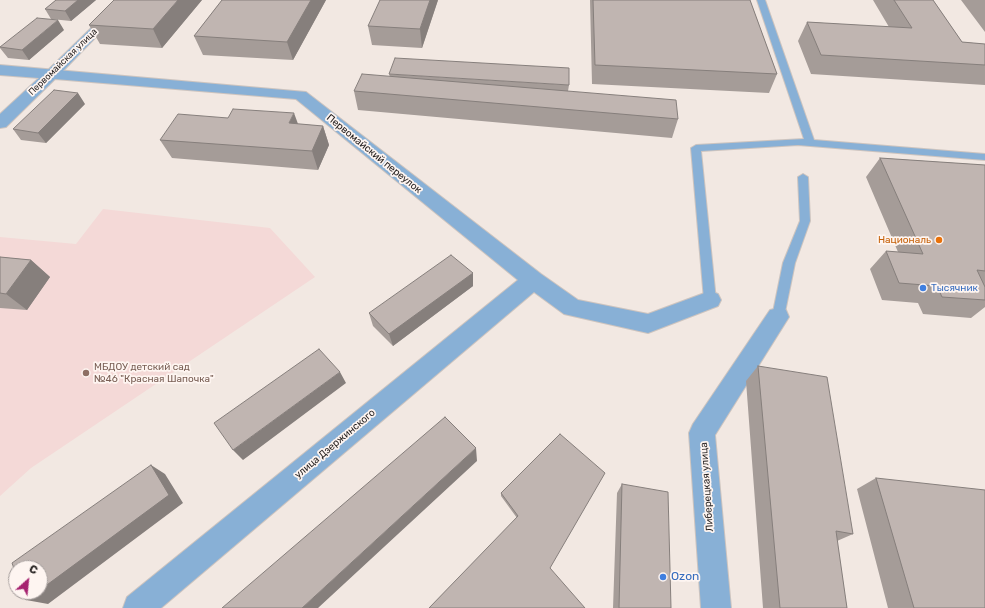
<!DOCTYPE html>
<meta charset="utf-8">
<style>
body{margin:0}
#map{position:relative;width:985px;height:608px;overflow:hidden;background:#f2e8e2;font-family:Rubik,sans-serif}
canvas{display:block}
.north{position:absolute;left:8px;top:560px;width:40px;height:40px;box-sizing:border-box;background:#fef5f1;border:1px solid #a69f9d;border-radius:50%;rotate:27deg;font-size:11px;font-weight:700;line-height:16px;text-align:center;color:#231f1e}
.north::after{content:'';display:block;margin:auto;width:14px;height:18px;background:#a62370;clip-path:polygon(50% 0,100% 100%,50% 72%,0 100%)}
</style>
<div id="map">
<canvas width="985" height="608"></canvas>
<div class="north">С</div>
</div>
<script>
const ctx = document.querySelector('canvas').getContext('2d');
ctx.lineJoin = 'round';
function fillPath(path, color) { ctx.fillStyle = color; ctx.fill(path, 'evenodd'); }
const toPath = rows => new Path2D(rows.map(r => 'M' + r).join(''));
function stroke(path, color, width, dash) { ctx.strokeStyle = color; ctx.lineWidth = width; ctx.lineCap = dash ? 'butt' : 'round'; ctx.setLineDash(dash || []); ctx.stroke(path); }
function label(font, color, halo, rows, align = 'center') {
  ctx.font = font + ' Rubik,sans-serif'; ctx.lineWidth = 3.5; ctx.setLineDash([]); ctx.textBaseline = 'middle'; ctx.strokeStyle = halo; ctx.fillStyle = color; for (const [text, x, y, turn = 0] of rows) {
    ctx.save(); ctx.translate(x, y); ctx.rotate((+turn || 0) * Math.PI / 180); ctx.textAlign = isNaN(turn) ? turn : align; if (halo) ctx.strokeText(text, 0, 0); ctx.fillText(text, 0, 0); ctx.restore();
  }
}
const education = toPath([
 [103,209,270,228,315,277,31,468,0,496,0,237,76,244]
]);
const service = toPath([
 [757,0,765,0,814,140,985,154,985,160,798,145,701,151,716,300,714,303,710,305,706,303,704,300,691,148,696,145,804,139,757,0],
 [803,174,808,177,810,221,795,263,784,317,782,321,778,322,774,321,772,317,783,263,800,221,798,177,803,174]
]);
const pedestrian = toPath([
 [120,0,132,0,57,77,47,77,46,74,47,71,120,0]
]);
const minor = toPath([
 [0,65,306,92,541,274,578,300,648,314,710,291,718,294,721,300,718,306,648,333,564,314,534,292,161,608,123,608,127,597,518,280,296,99,55,79,6,127,0,128,0,114,39,78,0,75,0,65],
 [778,308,786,310,789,317,715,435,731,608,701,608,689,433,693,424,770,310,778,308]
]);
const wall = toPath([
 [56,0,96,0,71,21,51,19,45,9],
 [202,0,162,48,100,44,89,25],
 [222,0,326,0,293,60,203,55,194,36],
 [438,0,422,48,372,45,368,26],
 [590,0,750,0,777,74,769,93,592,84],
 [873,0,933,0,962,42,985,44,985,85,811,74,798,41,807,22,889,27],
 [961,0,985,0,985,32],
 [64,30,29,60,8,58,0,48,0,47],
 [389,74,569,85,568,91,678,119,672,138,358,110,354,91,390,77],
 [85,104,46,143,21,140,13,129],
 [298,124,323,126,329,145,318,170,172,158,160,140],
 [880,158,985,165,985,307,971,318,923,314,918,303,882,300,870,269,886,251,898,252,866,177],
 [0,257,31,260,50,277,27,310,0,308],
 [473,273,473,286,393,346,373,326,369,313],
 [758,366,853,534,837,541,847,608,763,608,746,381],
 [560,434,550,568,429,608,517,518,501,496,501,493],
 [876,478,985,608,888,608,857,489],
 [622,484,671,608,613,608,617,493]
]);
const shadedWall = toPath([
 [78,0,96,0,71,21,65,11],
 [178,0,202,0,162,48,153,29],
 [311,0,326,0,293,60,287,42],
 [430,0,438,0,422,48,420,29],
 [58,20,64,30,29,60,22,50],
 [78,93,85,104,46,143,38,133],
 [294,113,301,132,289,123],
 [323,126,329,145,318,170,312,151],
 [31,260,50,277,27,310,6,294],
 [473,273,473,286,393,346,389,334],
 [340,372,346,383,243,460,233,450],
 [476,448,477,461,318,608,302,608],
 [151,465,165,474,183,503,48,604,26,600,37,592,40,592,40,590]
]);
const building = toPath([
 [56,0,78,0,65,11,45,9,56,0],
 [114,0,178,0,153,29,89,25,114,0],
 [222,0,311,0,287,42,194,36,222,0],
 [380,0,430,0,420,29,368,26,380,0],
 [593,0,750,0,777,74,595,65,593,0],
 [894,0,933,0,962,42,985,44,985,65,821,55,807,22,912,28,894,0],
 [37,18,58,20,22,50,0,47,37,18],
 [395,58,569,68,569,85,389,74,395,58],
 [362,74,676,100,678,119,354,91,362,74],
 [54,90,78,93,38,133,13,129,54,90],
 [233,109,294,113,289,123,323,126,312,151,160,140,178,114,228,118,233,109],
 [880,158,985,165,985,271,977,270,985,287,985,300,942,297,937,286,899,283,886,251,923,254,880,158],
 [451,255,473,273,389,334,369,313,451,255],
 [0,257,31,260,6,294,0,293,0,257],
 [319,349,340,372,233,450,214,423,319,349],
 [758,366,827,377,853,534,836,531,847,608,780,608,758,366],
 [445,417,476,448,302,608,222,608,445,417],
 [560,434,605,473,550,568,585,608,429,608,518,516,501,493,560,434],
 [151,465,169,495,40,590,40,568,16,568,16,574,12,563,151,465],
 [876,478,985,490,985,608,914,608,876,478],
 [622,484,668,492,671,608,619,608,622,484],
 [23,592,37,592,26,600,23,592]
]);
const markers = [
 [939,240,4,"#e8710a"],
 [923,288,4,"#3f7fe0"],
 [86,373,4,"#8d6e63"],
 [663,577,4,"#3f7fe0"]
];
const farStreetnames = [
 ["Первомайская улица",63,62,-44]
];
const streetNames = [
 ["Первомайский переулок",374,154,39],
 ["улица Дзержинского",335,444,-40],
 ["Либерецкая улица",707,487,-94]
];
const foodNames = [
 ["Националь",931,240]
];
const shopNames = [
 ["Тысячник",931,288]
];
const educationNames = [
 ["МБДОУ детский сад",94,367],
 ["№46 \"Красная Шапочка\"",94,379]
];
const nearShopnames = [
 ["Ozon",671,577]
];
fillPath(education, '#f4d9d7');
stroke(service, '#cdc4bf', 2);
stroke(pedestrian, '#cdc4bf', 2);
stroke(minor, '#cdc4bf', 2);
fillPath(service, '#88b0d6');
fillPath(pedestrian, '#88b0d6');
fillPath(minor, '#88b0d6');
fillPath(wall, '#a59c98');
fillPath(shadedWall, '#867f7c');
fillPath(building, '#c0b5b1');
stroke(building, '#867f7c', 1);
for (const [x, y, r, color] of markers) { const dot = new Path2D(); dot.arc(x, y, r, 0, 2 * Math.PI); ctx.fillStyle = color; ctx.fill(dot); stroke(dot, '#fef5f1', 1.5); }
label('9px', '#231f1e', '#fef5f1', farStreetnames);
label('10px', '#231f1e', '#fef5f1', streetNames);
label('10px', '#c56008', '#fef5f1', foodNames, 'right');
label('10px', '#366cbe', '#fef5f1', shopNames, 'left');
label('10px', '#785e54', '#fef5f1', educationNames, 'left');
label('12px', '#366cbe', '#fef5f1', nearShopnames, 'left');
</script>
